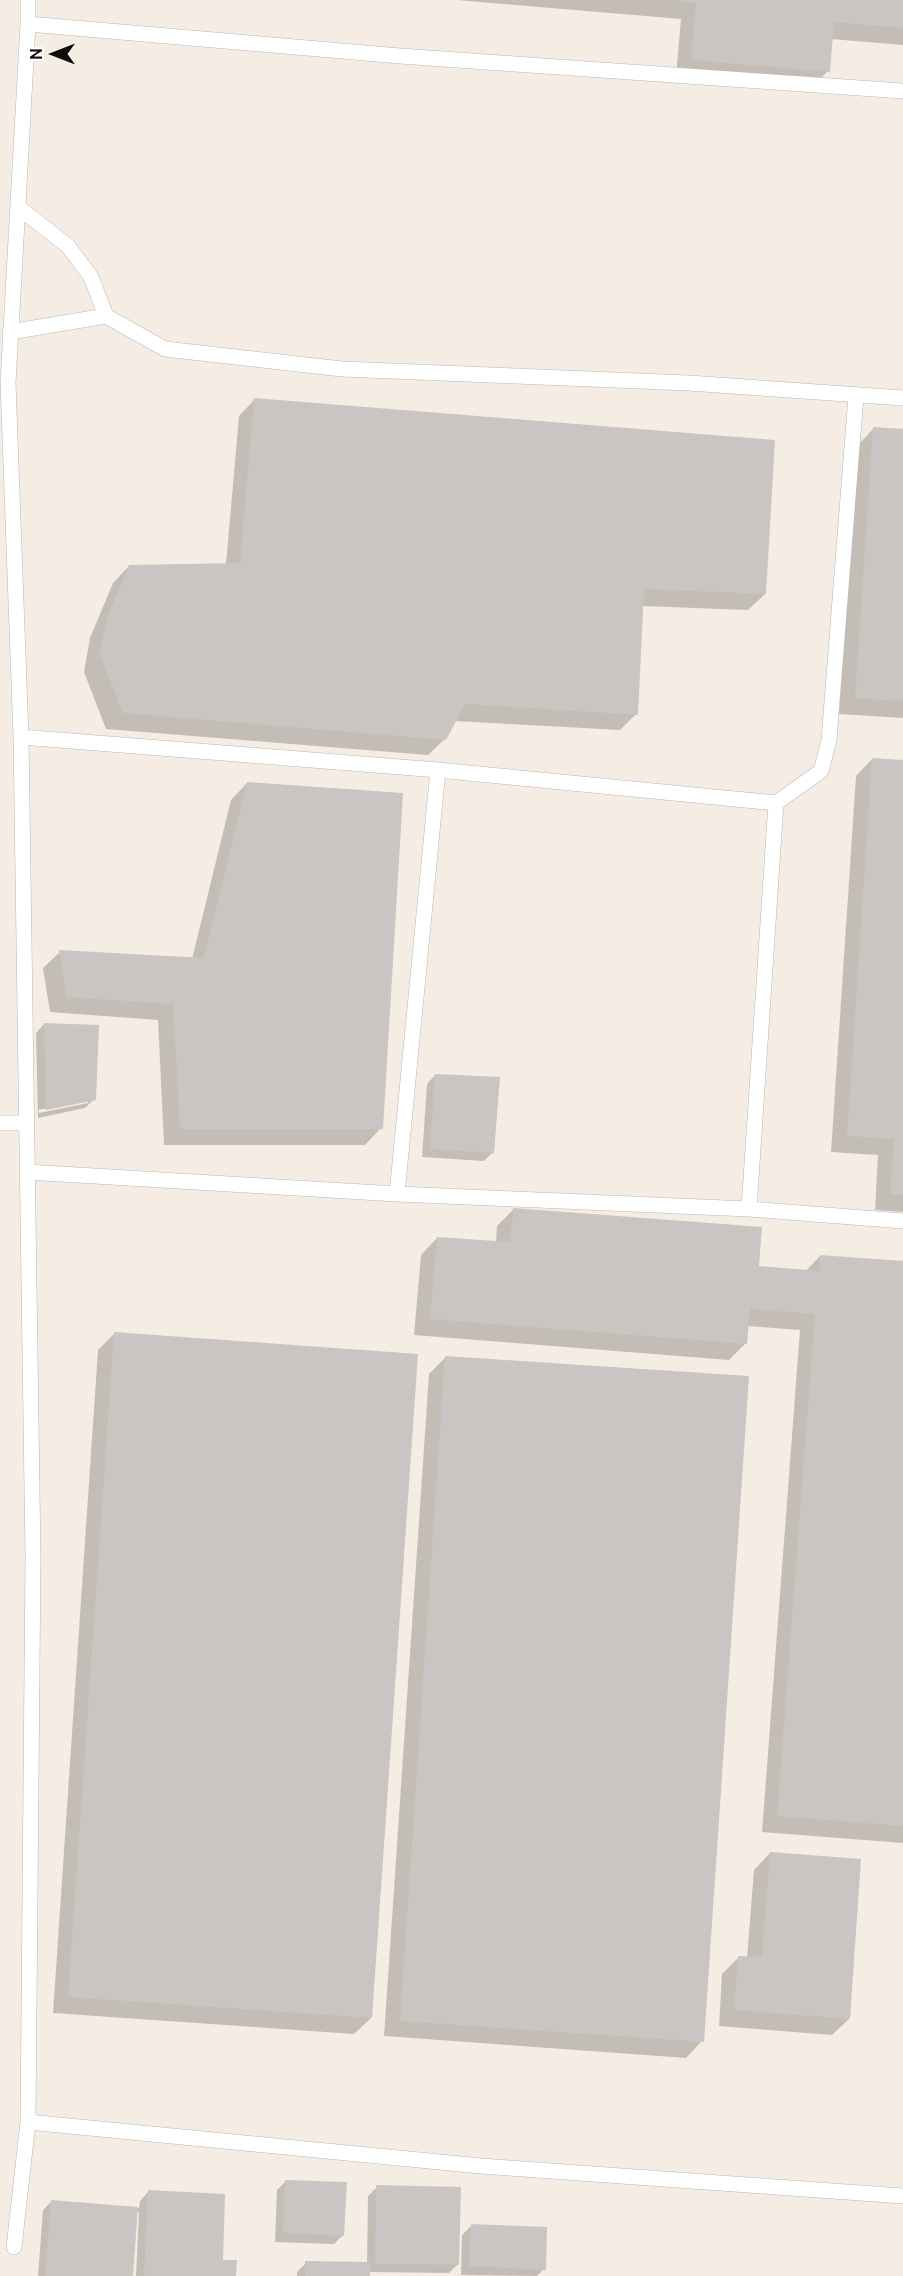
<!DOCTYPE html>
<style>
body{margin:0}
#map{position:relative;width:903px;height:2276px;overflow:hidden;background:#fefbf8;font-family:Ubuntu,sans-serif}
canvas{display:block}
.north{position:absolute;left:24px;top:24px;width:60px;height:60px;-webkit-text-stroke:4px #fff;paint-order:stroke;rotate:270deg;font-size:16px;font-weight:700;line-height:24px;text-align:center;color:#0e0d0c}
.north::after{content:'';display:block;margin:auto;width:21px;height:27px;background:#0e0d0c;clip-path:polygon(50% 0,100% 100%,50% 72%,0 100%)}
</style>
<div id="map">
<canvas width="903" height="2276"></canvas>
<div class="north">N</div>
</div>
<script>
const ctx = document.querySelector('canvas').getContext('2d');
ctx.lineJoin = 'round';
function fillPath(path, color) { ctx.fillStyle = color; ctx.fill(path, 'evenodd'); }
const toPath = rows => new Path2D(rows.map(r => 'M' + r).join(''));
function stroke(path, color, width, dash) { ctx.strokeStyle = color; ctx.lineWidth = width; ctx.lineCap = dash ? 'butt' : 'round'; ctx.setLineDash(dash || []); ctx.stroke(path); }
const built = toPath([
 [0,0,903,0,903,2276,0,2276]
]);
const shadow = toPath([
 [456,0,903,0,903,45,831,39,828,71,812,87,676,76,681,19],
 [255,399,765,594,748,610,642,606,636,714,620,730,454,721,445,739,428,755,106,729,84,672,90,638,113,583,129,566,226,564,239,416],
 [874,428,903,430,903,718,839,714,858,445],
 [872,759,903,761,903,1212,875,1210,878,1155,831,1152,856,776],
 [247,783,381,1128,365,1145,164,1145,158,1020,50,1012,43,968,60,952,192,959,231,800],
 [44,1024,94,1099,85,1108,38,1118,36,1033],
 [88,1100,88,1103,39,1113,38,1110],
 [435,1075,493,1152,484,1161,422,1157,427,1084],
 [514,1209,757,1268,805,1272,820,1256,903,1263,903,1843,762,1832,800,1330,747,1326,746,1343,729,1360,414,1335,421,1255,437,1238,496,1243,497,1226],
 [114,1334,371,2018,354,2034,53,2013,98,1350],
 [446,1357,702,2041,686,2058,384,2036,429,1374],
 [770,1853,849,2019,832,2035,719,2026,722,1974,739,1957,747,1958,754,1870],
 [286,2181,343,2235,334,2244,275,2242,277,2190],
 [377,2187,457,2265,449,2273,368,2272,368,2276,297,2276,297,2272,306,2263,367,2264,368,2196],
 [148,2192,235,2276,136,2276,139,2212,136,2212,131,2276,38,2276,43,2210,52,2201,139,2208,140,2201],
 [471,2226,544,2269,537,2276,461,2275,462,2235]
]);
const building = toPath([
 [682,0,903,0,903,28,834,22,830,72,691,60,696,3,682,2],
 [254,398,775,440,766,594,644,589,638,715,465,704,446,740,123,713,100,655,106,621,129,565,240,563],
 [873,427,903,429,903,701,855,698],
 [872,758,903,760,903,1195,890,1194,894,1139,847,1136],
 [247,782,403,793,383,1129,180,1129,173,1004,66,997,59,950,204,958],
 [44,1023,99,1025,96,1100,46,1110],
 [435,1074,500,1077,494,1153,430,1149],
 [513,1208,762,1227,759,1266,819,1271,820,1255,903,1261,903,1826,777,1816,815,1314,750,1309,747,1344,430,1319,437,1237,510,1242],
 [114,1332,418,1354,372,2018,68,1997],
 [445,1356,749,1376,704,2042,400,2021],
 [770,1852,861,1859,850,2019,734,2010,738,1956,762,1957],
 [285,2180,347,2182,344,2236,283,2233],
 [376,2185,461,2187,459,2265,375,2264],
 [148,2190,225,2194,223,2260,237,2260,236,2276,144,2276],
 [51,2200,138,2207,133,2276,45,2276],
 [471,2224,547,2227,546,2270,469,2266],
 [305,2261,370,2262,370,2276,305,2276]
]);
const lane = toPath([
 [28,24,400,56,903,91],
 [18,207,68,246,91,277,106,316,165,349,342,369,689,383,903,398],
 [10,332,106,316],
 [21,737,438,770,776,803],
 [0,1123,26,1123],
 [27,1172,397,1194,749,1209,903,1221],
 [397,1194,438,770],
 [749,1209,776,803,821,771,829,740,856,396],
 [28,2122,481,2166,903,2196],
 [14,2247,28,2122,33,1557,21,737,8,383,28,24,28,0]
]);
fillPath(built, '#f5ede4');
fillPath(shadow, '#0003');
fillPath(building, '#c8c5c3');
stroke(lane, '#bab7b5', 16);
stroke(lane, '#fff', 15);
</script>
